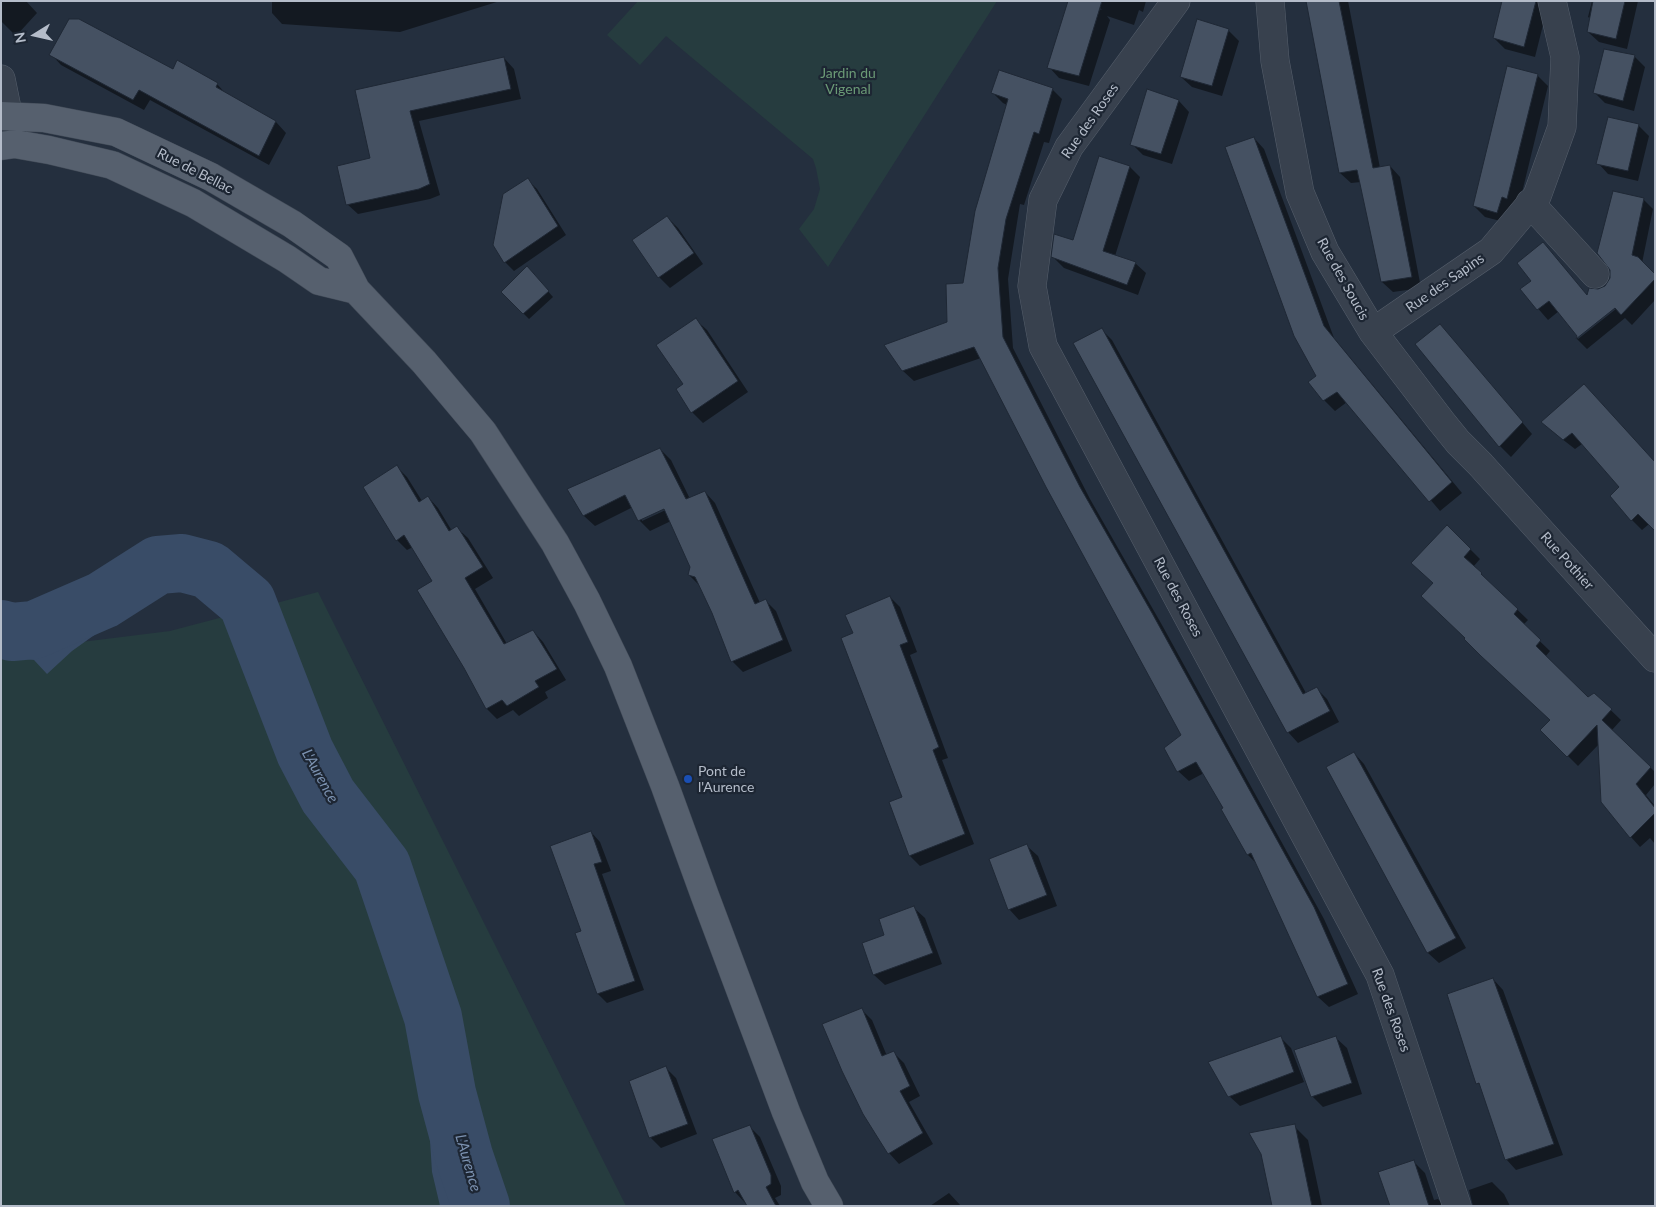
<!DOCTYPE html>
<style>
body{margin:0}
#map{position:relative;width:1656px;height:1207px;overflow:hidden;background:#242f3e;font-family:Lato,sans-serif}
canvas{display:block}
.frame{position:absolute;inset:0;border:2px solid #b4bcc9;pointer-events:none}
.north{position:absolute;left:10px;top:10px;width:50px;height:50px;-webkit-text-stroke:4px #1d2633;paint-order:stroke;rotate:260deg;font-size:14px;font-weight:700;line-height:20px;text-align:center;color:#b4bcc9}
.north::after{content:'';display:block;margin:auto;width:18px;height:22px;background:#b4bcc9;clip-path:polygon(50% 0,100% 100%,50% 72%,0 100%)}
</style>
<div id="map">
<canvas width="1656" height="1207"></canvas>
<div class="frame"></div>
<div class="north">N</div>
</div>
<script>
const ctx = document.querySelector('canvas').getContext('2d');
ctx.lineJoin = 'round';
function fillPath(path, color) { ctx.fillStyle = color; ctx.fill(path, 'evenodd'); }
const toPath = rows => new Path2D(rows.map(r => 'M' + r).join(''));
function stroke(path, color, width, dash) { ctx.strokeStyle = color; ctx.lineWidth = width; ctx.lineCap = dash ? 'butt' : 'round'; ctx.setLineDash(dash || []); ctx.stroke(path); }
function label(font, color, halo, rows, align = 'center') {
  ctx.font = font + ' Lato,sans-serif'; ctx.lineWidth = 4.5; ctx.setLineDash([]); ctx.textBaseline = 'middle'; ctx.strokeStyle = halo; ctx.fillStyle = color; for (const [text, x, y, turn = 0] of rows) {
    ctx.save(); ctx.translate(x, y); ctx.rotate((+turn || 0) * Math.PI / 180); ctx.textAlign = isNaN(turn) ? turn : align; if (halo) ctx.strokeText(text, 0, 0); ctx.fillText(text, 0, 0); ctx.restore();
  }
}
const green = toPath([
 [638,1,997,1,828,267,799,229,814,209,820,189,816,168,813,159,666,36,640,65,607,35],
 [318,592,626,1206,1,1206,1,652,170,631]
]);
const water = toPath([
 [182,563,209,570,247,602,305,752,328,796,382,866,433,1017,447,1093,464,1156,481,1206,440,1206,432,1172,427,1093,417,1065,414,1018,410,1016,373,911,371,899,354,862,345,851,304,812,298,784,283,740,250,655,234,608,208,587,178,580,159,582,135,606,72,651,47,674,34,660,1,655,1,629,12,632,35,630,103,600,158,565]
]);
const shadow = toPath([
 [1,1,26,1,37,13,16,36,1,21],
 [272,1,500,1,400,32,282,24,272,13],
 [1075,1,1102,10,1099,7,1100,1,1146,1,1143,12,1139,10,1134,25,1107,16,1110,20,1089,86,1059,78,1049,67],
 [1307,1,1348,1,1380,168,1390,166,1400,177,1421,288,1393,292,1382,282,1361,182,1351,183,1340,173],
 [1504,1,1542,1,1546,13,1535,57,1505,49,1494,38],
 [1592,1,1638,1,1627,49,1599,42,1588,32,1591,19,1588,17],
 [1228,30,1239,41,1222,96,1192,87,1181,77],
 [51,54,173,71,217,84,227,95,276,122,286,133,269,165,150,100,144,110,61,65],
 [1634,56,1645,67,1634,111,1605,103,1595,93],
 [504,58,514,69,521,99,419,121,440,195,430,199,358,214,347,204,372,159,356,90],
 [1537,75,1548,86,1518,209,1508,223,1485,217,1474,206],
 [1052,89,1062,99,1049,143,1044,142,1024,205,1020,204,1008,279,1013,348,1090,499,1162,625,1324,919,1358,994,1329,1007,1318,997,1258,865,1248,855,1204,773,1189,781,1178,771,1183,736,981,358,914,381,903,371,949,323,965,284,1007,105,1003,103,993,93],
 [1179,101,1189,112,1172,164,1143,155,1132,144],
 [1638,125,1649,136,1638,181,1608,174,1598,163],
 [1254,138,1264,149,1334,338,1462,493,1440,511,1347,402,1335,411,1324,400],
 [1130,167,1140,177,1115,256,1135,263,1146,273,1138,295,1064,268,1053,257,1074,242],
 [528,180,537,189,566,235,514,271,505,262],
 [1643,199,1653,209,1642,263,1655,276,1655,300,1632,325,1625,318,1587,349,1577,339,1578,335,1559,311,1548,320,1522,290,1588,296,1607,286],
 [1619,303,1621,305,1578,339,1578,336],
 [667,217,678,228,703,264,670,288,659,277],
 [532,273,553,297,529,319,502,292],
 [696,320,707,330,748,392,703,423,692,412,685,385],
 [1440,325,1532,434,1511,457,1500,446,1416,344],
 [1102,330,1112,340,1306,693,1316,688,1327,699,1339,722,1298,743,1288,732],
 [1584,385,1655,463,1649,524,1642,530,1632,520,1621,487,1582,444,1575,449,1553,432],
 [660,449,671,460,690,499,705,492,715,503,760,603,766,601,776,611,792,651,743,672,732,661,714,612,700,586,689,575,691,567,671,521,650,531,639,520,633,507,595,526,584,516,569,490],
 [669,506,670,508,642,521,642,518],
 [397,467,407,477,422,501,428,497,438,508,452,531,457,528,468,538,493,578,475,589,507,644,533,631,543,642,566,680,545,692,548,698,519,716,513,710,497,719,487,709,466,668,434,581,413,547,407,550,397,540],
 [1470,549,1480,559,1473,567,1528,620,1523,625,1550,651,1545,657,1588,699,1594,694,1621,720,1612,730,1655,772,1655,784,1646,795,1655,806,1655,844,1650,838,1640,847,1631,837,1600,743,1578,766,1542,730,1551,720,1423,596],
 [890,597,900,607,917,652,910,655,948,758,942,760,974,844,920,866,910,856,904,797,855,634],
 [1354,753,1364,764,1466,948,1439,963,1428,953,1328,767],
 [591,832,600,842,611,871,602,874,644,990,607,1003,598,994,582,931],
 [1027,846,1038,856,1057,906,1019,920,1009,909],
 [914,908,925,918,942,964,885,985,874,975,864,944,886,935],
 [1493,979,1503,990,1563,1155,1516,1170,1506,1159,1481,1087,1478,1083],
 [861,1009,872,1020,887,1056,893,1052,904,1063,920,1096,909,1102,933,1144,899,1164,889,1153],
 [1281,1038,1291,1048,1304,1082,1240,1106,1229,1096],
 [1336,1038,1347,1048,1362,1094,1323,1107,1312,1096],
 [666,1068,676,1078,697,1134,661,1148,650,1137],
 [749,1126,760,1137,781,1186,781,1195,775,1198,780,1206,748,1206,735,1192],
 [1294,1126,1308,1140,1322,1206,1273,1206],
 [1413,1161,1425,1173,1434,1200,1438,1199,1444,1206,1391,1206],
 [1492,1182,1504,1194,1510,1206,1473,1206,1469,1190],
 [949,1193,961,1206,930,1206]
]);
const river = toPath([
 [1,629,12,632,34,630,103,600,158,565,182,563,209,570,247,602,305,752,328,796,382,866,433,1017,447,1093,464,1156,481,1206]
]);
const building = toPath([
 [1068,1,1102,1,1079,76,1047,68,1068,1],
 [1306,1,1339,1,1373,168,1390,165,1412,277,1381,282,1357,170,1339,173,1306,1],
 [1502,1,1536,1,1524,47,1493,38,1502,1],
 [1593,1,1625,1,1616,39,1587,32,1593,1],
 [69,19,79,19,173,69,177,60,218,83,216,87,276,121,259,156,139,90,133,100,49,55,69,19],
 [1197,19,1229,29,1212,86,1180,77,1197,19],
 [1604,49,1635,55,1623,101,1593,93,1604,49],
 [504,57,511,89,410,111,430,184,419,189,346,205,337,166,370,158,355,90,504,57],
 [1507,66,1538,74,1507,199,1502,197,1497,213,1473,206,1507,66],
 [999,70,1053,88,1039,134,1034,132,1006,219,998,268,1003,337,1080,487,1152,613,1314,907,1348,984,1317,997,1251,853,1247,855,1221,809,1223,808,1196,762,1177,772,1164,748,1181,735,1046,487,974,347,902,371,884,345,947,322,946,284,963,283,975,211,1008,99,991,93,999,70],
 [1147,89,1179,100,1161,154,1130,145,1147,89],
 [1608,117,1639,124,1628,171,1596,164,1608,117],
 [1254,137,1324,326,1452,482,1429,502,1337,392,1323,401,1308,382,1316,376,1294,336,1225,147,1254,137],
 [1099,156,1130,166,1103,251,1136,262,1127,285,1051,257,1054,234,1073,240,1099,156],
 [528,178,558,226,504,263,493,245,503,194,528,178],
 [1613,191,1644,198,1632,255,1638,257,1655,274,1655,279,1621,315,1615,308,1576,339,1577,336,1549,301,1537,310,1520,289,1531,281,1517,263,1543,242,1587,295,1589,288,1598,289,1605,286,1610,278,1610,270,1597,253,1613,191],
 [667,216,694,253,658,278,632,240,667,216],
 [527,266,549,291,523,314,501,292,527,266],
 [696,318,738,381,691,413,676,389,683,384,656,345,696,318],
 [1440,324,1523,422,1499,447,1415,344,1440,324],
 [1102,328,1303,694,1317,687,1330,711,1287,733,1073,343,1102,328],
 [1584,384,1655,462,1655,531,1638,514,1631,521,1610,496,1619,487,1572,433,1563,440,1541,422,1584,384],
 [660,448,686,499,705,491,755,604,766,599,783,640,731,662,712,613,695,577,688,575,690,567,664,509,638,521,625,495,583,516,567,489,660,448],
 [397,465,419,502,428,496,449,531,457,526,483,567,465,578,504,644,533,630,557,669,535,681,539,687,507,706,502,700,486,709,464,668,417,590,432,581,404,535,396,541,363,487,397,465],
 [1447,525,1471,549,1464,557,1482,573,1481,574,1518,609,1514,614,1541,640,1536,646,1588,697,1594,693,1612,709,1602,720,1651,767,1636,784,1655,808,1655,813,1630,838,1601,802,1597,725,1567,757,1540,730,1550,720,1481,656,1464,639,1465,638,1421,596,1433,583,1411,563,1447,525],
 [890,596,908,642,900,645,939,747,933,750,965,834,909,856,889,802,902,797,841,638,853,633,845,615,890,596],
 [1354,752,1456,938,1427,953,1326,767,1354,752],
 [591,831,602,862,594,864,635,981,597,994,575,933,581,931,550,846,591,831],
 [1027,844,1047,895,1008,910,989,859,1027,844],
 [914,906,933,953,873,975,862,943,884,935,879,919,914,906],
 [1493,978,1554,1144,1505,1160,1479,1083,1476,1084,1447,994,1493,978],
 [862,1008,882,1056,894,1051,910,1086,900,1091,923,1133,888,1154,863,1114,842,1071,822,1024,862,1008],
 [1281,1036,1294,1072,1228,1097,1208,1062,1281,1036],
 [1336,1036,1352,1083,1311,1097,1294,1050,1336,1036],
 [666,1066,688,1124,649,1138,629,1081,666,1066],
 [1295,1124,1312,1206,1272,1206,1261,1154,1249,1133,1295,1124],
 [750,1125,771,1175,771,1184,766,1187,776,1206,747,1206,738,1190,734,1193,712,1139,750,1125],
 [1414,1160,1429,1206,1390,1206,1378,1172,1414,1160]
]);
const minor = toPath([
 [1176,1,1069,147,1043,200,1032,286,1043,346,1380,975,1457,1206],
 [1270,1,1275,61,1300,193,1325,252,1373,332,1441,421,1458,442,1480,464,1655,658],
 [1,79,13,138],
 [1530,203,1595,274],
 [1373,332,1491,251,1537,196,1562,127,1565,57,1552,1]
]);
const major = toPath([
 [1,116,44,118,116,132,211,177,292,224,339,257,356,290],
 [1,146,15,144,49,150,112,165,193,203,287,259,319,281,356,290,424,362,483,432,555,543,587,602,618,666,665,786,705,896,786,1112,815,1182,829,1206]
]);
const markers = [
 [688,779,5,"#1a4fb4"]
];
const parkNames = [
 ["Jardin du",848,73],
 ["Vigenal",848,89]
];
const streetNames = [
 ["Rue des Roses",1090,121,-55],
 ["Rue de Bellac",195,171,27],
 ["Rue des Soucis",1343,279,61],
 ["Rue des Sapins",1445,283,-35],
 ["Rue Pothier",1567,561,48],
 ["Rue des Roses",1178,597,62],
 ["Rue des Roses",1391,1010,70]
];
const poiNames = [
 ["Pont de",698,771],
 ["l'Aurence",698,787]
];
const waterNames = [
 ["L'Aurence",320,776,61],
 ["L'Aurence",468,1163,74]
];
fillPath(green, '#263c3f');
fillPath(water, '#394c67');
fillPath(shadow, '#0007');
stroke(river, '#394c67', 58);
fillPath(building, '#455162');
stroke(building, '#1f2835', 1);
stroke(minor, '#565f6c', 29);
stroke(major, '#414a57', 29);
stroke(minor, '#38414e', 28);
stroke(major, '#56606e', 28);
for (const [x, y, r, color] of markers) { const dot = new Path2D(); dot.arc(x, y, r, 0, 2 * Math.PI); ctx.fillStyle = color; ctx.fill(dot); stroke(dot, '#1d2633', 2); }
label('14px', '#6b9a76', '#1d2633', parkNames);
label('14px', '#b4bcc9', '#1d2633', streetNames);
label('14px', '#b4bcc9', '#1d2633', poiNames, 'left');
label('italic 15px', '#7c92b1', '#1d2633', waterNames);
</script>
